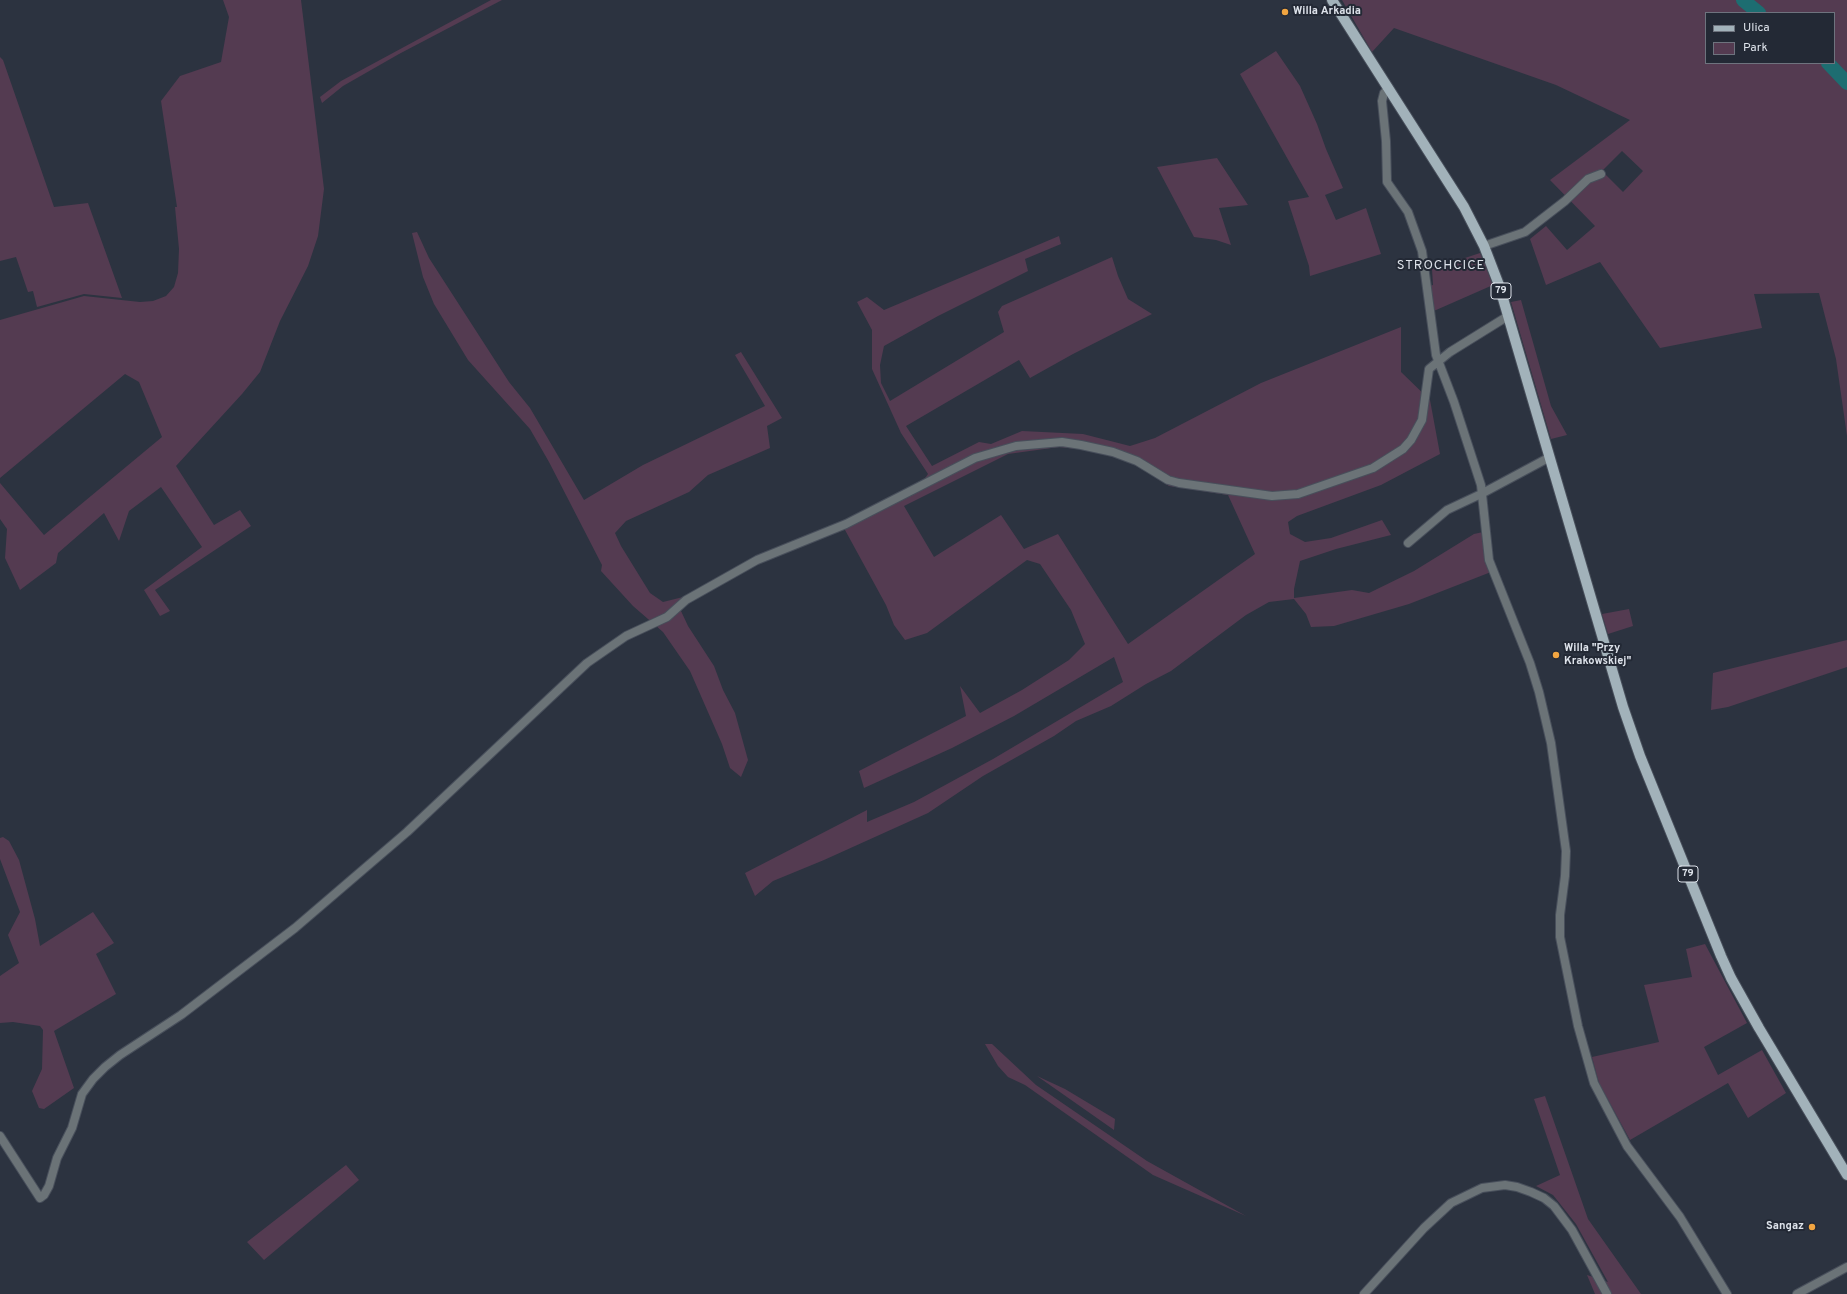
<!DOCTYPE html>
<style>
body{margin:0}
#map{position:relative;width:1847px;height:1294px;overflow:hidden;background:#2c3340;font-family:Overpass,sans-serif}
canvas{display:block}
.legend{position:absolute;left:1705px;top:12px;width:130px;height:52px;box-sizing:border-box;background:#232935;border:1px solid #6e737e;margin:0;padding:5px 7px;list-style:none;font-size:12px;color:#dee3eb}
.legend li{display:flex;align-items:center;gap:8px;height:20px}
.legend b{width:20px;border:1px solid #6e737e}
</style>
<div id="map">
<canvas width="1847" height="1294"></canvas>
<ul class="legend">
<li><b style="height:5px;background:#a2b2ba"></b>Ulica</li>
<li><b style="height:11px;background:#543b51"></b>Park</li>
</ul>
</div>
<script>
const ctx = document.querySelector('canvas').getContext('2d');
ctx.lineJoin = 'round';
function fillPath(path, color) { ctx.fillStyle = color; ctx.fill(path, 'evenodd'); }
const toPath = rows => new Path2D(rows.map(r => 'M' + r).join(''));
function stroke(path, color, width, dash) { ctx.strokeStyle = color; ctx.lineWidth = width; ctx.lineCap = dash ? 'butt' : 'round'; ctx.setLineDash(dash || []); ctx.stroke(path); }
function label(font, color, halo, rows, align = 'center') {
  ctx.font = font + ' Overpass,sans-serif'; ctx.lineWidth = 4; ctx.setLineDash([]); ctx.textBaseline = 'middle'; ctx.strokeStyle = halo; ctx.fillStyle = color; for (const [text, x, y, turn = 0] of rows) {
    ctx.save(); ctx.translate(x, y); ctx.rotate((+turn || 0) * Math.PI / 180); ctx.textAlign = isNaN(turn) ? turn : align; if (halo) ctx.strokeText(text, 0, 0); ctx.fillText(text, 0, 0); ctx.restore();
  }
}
const green = toPath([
 [223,0,301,0,324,189,318,236,308,266,280,321,260,372,242,394,176,466,214,525,240,510,251,526,155,590,170,611,160,616,144,590,202,547,161,487,129,511,119,541,104,513,58,553,56,563,20,590,5,558,7,529,0,519,0,483,44,535,162,437,139,382,125,374,0,478,0,320,84,296,140,302,153,301,166,296,174,287,178,273,179,249,175,207,177,207,161,101,180,76,221,62,229,17],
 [491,0,502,0,399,54,343,86,322,103,320,97,341,81],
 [1342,0,1847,0,1847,436,1836,359,1819,293,1754,294,1762,328,1660,348,1600,262,1546,285,1530,239,1546,226,1567,250,1595,226,1550,180,1630,120,1556,85,1394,28,1372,52],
 [1706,13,1834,13,1834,63,1706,63],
 [1622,151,1643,171,1623,192,1602,171],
 [1276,51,1300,86,1317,124,1326,149,1343,188,1325,195,1336,220,1366,208,1381,254,1310,276,1309,266,1288,201,1309,197,1240,74],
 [0,57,3,60,54,207,88,203,122,298,84,294,37,307,33,291,28,292,16,257,0,261],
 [1217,158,1248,205,1219,208,1231,245,1216,240,1194,237,1157,167],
 [417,232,429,258,509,382,530,408,584,500,643,465,765,406,735,355,741,352,782,418,767,426,770,448,708,475,689,492,626,521,615,533,621,546,650,593,663,602,683,597,681,611,688,626,714,666,723,690,735,713,748,760,741,777,730,768,722,744,690,671,663,632,633,606,601,571,602,565,549,462,530,429,468,360,434,304,423,277,412,233],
 [1059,236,1061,244,1025,259,1028,271,938,316,884,346,880,365,881,383,890,401,1004,332,998,312,1002,306,1112,257,1118,276,1128,299,1152,314,1073,354,1030,378,1019,360,906,426,932,466,979,442,991,444,1022,431,1083,434,1130,446,1155,438,1261,383,1401,327,1401,372,1430,400,1440,454,1381,485,1297,516,1288,522,1290,534,1305,542,1331,538,1382,520,1391,535,1336,549,1300,561,1294,589,1294,598,1352,590,1369,593,1414,571,1474,534,1483,532,1491,572,1409,604,1334,626,1311,627,1306,614,1294,599,1269,602,1246,615,1171,671,1146,684,1111,706,1076,721,1054,736,983,776,928,813,824,860,773,881,755,896,745,873,867,810,867,822,914,802,993,759,1123,682,1114,657,1014,716,952,748,864,788,859,771,966,716,960,686,980,713,1022,690,1069,660,1085,644,1071,610,1040,564,1027,560,927,633,905,640,894,625,886,605,845,530,843,521,923,481,928,474,901,433,872,369,872,330,857,302,867,297,884,310],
 [1059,447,1086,450,1129,461,1169,486,1228,495,1255,554,1128,644,1058,534,1024,549,1001,515,934,557,904,506,1008,454],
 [1480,253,1493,285,1427,314,1424,287,1433,285,1432,269],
 [1521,300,1551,406,1567,435,1551,439,1511,302],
 [1629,609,1633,626,1608,634,1602,614],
 [1847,640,1847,667,1728,707,1711,710,1713,673],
 [3,837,9,841,19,860,35,919,40,946,93,912,114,943,96,954,116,994,54,1031,74,1088,44,1109,39,1108,32,1091,42,1069,43,1030,40,1026,13,1022,0,1023,0,976,19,963,8,935,20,912,0,859,0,838],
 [1705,944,1747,1023,1704,1047,1718,1075,1762,1050,1786,1093,1748,1118,1728,1083,1630,1140,1599,1083,1592,1057,1659,1042,1644,985,1692,977,1686,949],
 [985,1044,992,1044,1036,1085,1147,1161,1246,1216,1153,1175,1025,1085,1008,1077,998,1066],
 [1037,1076,1065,1089,1115,1119,1114,1130],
 [1545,1096,1588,1219,1641,1294,1595,1294,1587,1275,1608,1282,1576,1224,1553,1195,1536,1186,1560,1175,1534,1099],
 [346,1165,359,1180,264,1260,247,1242]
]);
const river = toPath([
 [1743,0,1759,13],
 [1828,63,1847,83]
]);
const street = toPath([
 [1389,88,1384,93,1382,101,1386,141,1387,182,1408,212,1422,251,1436,355,1454,402,1481,485,1489,560,1530,663,1539,692,1551,743,1566,851,1565,876,1560,915,1560,937,1578,1026,1594,1083,1627,1146,1680,1217,1727,1294],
 [1484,246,1525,232,1565,201,1588,179,1601,174],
 [1408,543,1447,510,1481,494,1550,457],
 [0,1136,40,1198,44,1195,49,1186,57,1158,72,1128,82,1094,93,1079,105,1067,120,1055,181,1015,295,928,407,832,587,663,626,636,667,617,686,600,757,560,846,524,975,458,1016,446,1062,442,1081,445,1113,452,1137,461,1168,480,1179,483,1272,496,1298,494,1373,468,1403,449,1411,440,1422,420,1429,369,1450,352,1508,316],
 [1364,1294,1424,1228,1451,1203,1482,1188,1505,1185,1517,1187,1531,1192,1544,1198,1554,1206,1572,1230,1607,1294],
 [1797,1294,1847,1267]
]);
const primary = toPath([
 [1332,0,1464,207,1484,246,1499,285,1623,707,1640,756,1721,956,1731,978,1759,1028,1847,1175]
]);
const markers = [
 [1285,12,4,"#f2a541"],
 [1556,655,4,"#f2a541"],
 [1812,1227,4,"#f2a541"]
];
const shields = [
 [1501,291,20],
 [1688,874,20]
];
const shieldNames = [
 ["79",1501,291],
 ["79",1688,874]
];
const poiNames = [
 ["Willa Arkadia",1293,12],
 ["Willa \"Przy",1564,649],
 ["Krakowskiej\"",1564,662],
 ["Sangaz",1804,1227,"right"]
];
const quarterNames = [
 ["STROCHCICE",1441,266]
];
fillPath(green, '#543b51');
stroke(river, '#1d6d71', 14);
stroke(street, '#484f5b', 10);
stroke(primary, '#484f5b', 12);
stroke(street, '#6b7377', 8);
stroke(primary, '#a2b2ba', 10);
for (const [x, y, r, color] of markers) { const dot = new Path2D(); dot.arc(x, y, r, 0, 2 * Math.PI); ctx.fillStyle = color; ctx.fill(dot); stroke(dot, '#232935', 1.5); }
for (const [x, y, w] of shields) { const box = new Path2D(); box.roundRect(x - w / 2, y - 8, w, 16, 3); ctx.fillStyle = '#232935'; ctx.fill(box); stroke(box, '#dee3eb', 1); }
label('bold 10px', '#dee3eb', null, shieldNames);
label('bold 11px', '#dee3eb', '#232935', poiNames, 'left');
ctx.letterSpacing = '1px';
label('13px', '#dee3eb', '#232935', quarterNames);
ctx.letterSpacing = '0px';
</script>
